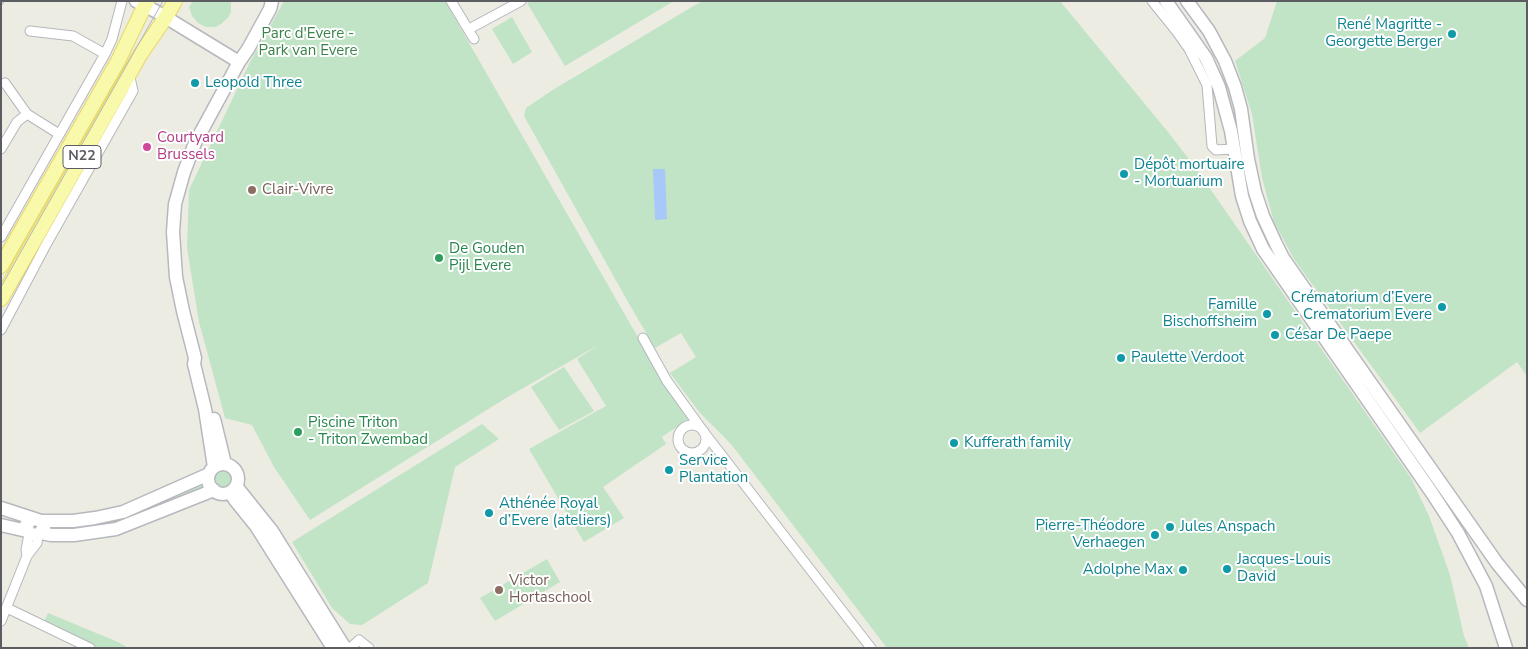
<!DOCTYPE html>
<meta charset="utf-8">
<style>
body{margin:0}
#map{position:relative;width:1528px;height:649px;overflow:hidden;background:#edece3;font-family:"Nunito Sans",sans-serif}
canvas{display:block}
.frame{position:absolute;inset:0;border:2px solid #5b5d63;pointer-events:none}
</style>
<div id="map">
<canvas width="1528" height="649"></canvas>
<div class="frame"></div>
</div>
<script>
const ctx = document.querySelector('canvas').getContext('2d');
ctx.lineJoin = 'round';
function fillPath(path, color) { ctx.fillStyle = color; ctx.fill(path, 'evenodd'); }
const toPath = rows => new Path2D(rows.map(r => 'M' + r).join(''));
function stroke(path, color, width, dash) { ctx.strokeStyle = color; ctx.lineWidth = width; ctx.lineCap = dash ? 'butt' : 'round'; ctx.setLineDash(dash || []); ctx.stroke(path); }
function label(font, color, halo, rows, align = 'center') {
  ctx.font = font + ' "Nunito Sans",sans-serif'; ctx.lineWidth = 4; ctx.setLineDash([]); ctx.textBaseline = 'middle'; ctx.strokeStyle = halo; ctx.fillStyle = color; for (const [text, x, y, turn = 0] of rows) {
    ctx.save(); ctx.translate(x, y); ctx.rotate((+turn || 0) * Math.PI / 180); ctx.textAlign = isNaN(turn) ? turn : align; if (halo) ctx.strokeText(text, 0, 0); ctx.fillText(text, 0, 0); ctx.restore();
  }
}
const green = toPath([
 [193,1,231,1,231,12,228,18,221,24,216,27,206,27,198,23,192,16,189,7],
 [284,1,445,1,632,327,688,419,662,437,666,444,603,487,624,518,584,542,529,449,606,406,577,359,600,344,506,398,310,520,274,467,252,425,225,418,199,322,187,248,189,190,250,62],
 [531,1,674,1,565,66,527,3],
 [702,1,1060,1,1168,132,1195,167,1411,478,1429,516,1450,575,1464,636,1469,648,887,648,731,444,700,413,670,373,696,357,681,333,655,348,628,302,524,116,526,108,551,91],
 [1277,1,1527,1,1527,376,1517,362,1420,433,1294,259,1274,222,1262,178,1252,114,1235,61,1265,38],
 [512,17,532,52,513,64,492,29],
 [564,367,594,411,559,430,531,387],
 [482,424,499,439,455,467,428,583,362,625,350,624,332,608,292,542],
 '214 479a9 9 0 1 1 18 0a9 9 0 1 1-18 0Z',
 [205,480,209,490,131,521,53,532,53,523,78,523],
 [547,559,560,582,495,621,480,598],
 [48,613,118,642,128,648,98,648,75,638,44,622]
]);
const water = toPath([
 [653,169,665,169,667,219,655,220]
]);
const street = toPath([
 [451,1,474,39],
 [1152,1,1177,32,1189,49,1207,85,1212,146,1216,150,1233,149],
 [469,29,521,1],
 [30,31,73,36,105,54],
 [5,83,27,114,59,134],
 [1,149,17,122,27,114],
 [1,237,105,54,112,39,122,1],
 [1,330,47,243,133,91,129,73],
 [643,338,667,381,703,431,871,648],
 '678 439a14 14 0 1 1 28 0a14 14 0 1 1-28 0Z',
 [27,556,26,550,29,534],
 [7,608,90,648],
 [1,621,27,556,37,543,38,535],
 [350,648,359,640,369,648]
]);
const secondary = toPath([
 [136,1,157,12,239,62],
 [1166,1,1206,58,1219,87,1231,131,1242,196,1250,221,1263,249,1432,493,1458,533,1486,586,1506,648],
 [1187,1,1209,31,1225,61,1235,87,1241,109,1248,159,1255,192,1263,216,1276,244,1283,258,1433,472,1497,563,1527,600],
 [214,419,225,464],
 '208 479a15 15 0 1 1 30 0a15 15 0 1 1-30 0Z',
 [214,467,205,409,194,364,195,358,183,311,176,277,173,232,175,204,184,172,195,143,239,62,248,49,270,9,272,1],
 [236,486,272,531,345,648],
 [230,492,235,500,256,526,333,648],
 [1,508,41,521,73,521,95,518,123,512,209,474],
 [32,519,26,525,29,534,38,535,44,528],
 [1,525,27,531],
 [41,533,51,535,74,535,116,529,214,490]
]);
const primary = toPath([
 [1,266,118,61,147,1],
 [1,299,140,55,166,17,175,1]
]);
const tram = toPath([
 [1,287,163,1]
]);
const rail = toPath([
 [1,3,2,1]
]);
const markers = [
 [1452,34,5,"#0f9aa8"],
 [195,83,5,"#0f9aa8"],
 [147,147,5,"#d1479c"],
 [1124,174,5,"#0f9aa8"],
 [252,190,5,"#8d6e63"],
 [439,258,5,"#2e9e5b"],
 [1442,307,5,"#0f9aa8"],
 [1267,314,5,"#0f9aa8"],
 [1275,335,5,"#0f9aa8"],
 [1121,358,5,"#0f9aa8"],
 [298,432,5,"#2e9e5b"],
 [954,443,5,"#0f9aa8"],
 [669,470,5,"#0f9aa8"],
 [489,513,5,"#0f9aa8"],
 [1170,527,5,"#0f9aa8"],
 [1155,535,5,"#0f9aa8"],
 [1227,569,5,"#0f9aa8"],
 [1183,570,5,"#0f9aa8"],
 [499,590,5,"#8d6e63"]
];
const shields = [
 [82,157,38]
];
const shieldNames = [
 ["N22",82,157]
];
const cultureNames = [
 ["René Magritte -",1442,25,"right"],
 ["Georgette Berger",1442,42,"right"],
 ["Leopold Three",205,83],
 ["Dépôt mortuaire",1134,165],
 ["- Mortuarium",1134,182],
 ["Crématorium d’Evere",1432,298,"right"],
 ["- Crematorium Evere",1432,315,"right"],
 ["Famille",1257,305,"right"],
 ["Bischoffsheim",1257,322,"right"],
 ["César De Paepe",1285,335],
 ["Paulette Verdoot",1131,358],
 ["Kufferath family",964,443],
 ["Service",679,461],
 ["Plantation",679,478],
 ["Athénée Royal",499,504],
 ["d’Evere (ateliers)",499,521],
 ["Pierre-Théodore",1145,526,"right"],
 ["Verhaegen",1145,543,"right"],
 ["Jules Anspach",1180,527],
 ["Jacques-Louis",1237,560],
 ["David",1237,577],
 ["Adolphe Max",1173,570,"right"]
];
const parkNames = [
 ["Parc d'Evere -",308,34],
 ["Park van Evere",308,51]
];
const hotelNames = [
 ["Courtyard",157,138],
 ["Brussels",157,155]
];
const educationNames = [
 ["Clair-Vivre",262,190],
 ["Victor",509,581],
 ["Hortaschool",509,598]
];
const leisureNames = [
 ["De Gouden",449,249],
 ["Pijl Evere",449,266],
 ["Piscine Triton",308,423],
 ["- Triton Zwembad",308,440]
];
fillPath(green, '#c1e3c6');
fillPath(water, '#a7c8f9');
stroke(street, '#b5b7bc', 11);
stroke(secondary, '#b7b8be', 15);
stroke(primary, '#e7d761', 16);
stroke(street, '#fff', 9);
stroke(secondary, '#fff', 12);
stroke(primary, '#f9f9ac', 14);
stroke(tram, '#b3b4b4', 1);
stroke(rail, '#b3b4b4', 4.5);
stroke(rail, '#fff', 2.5, [8]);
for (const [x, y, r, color] of markers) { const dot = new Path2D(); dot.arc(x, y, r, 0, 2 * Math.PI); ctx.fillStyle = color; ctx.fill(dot); stroke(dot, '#fff', 2); }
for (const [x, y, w] of shields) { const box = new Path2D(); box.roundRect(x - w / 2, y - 11.5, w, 23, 4); ctx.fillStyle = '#fff'; ctx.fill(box); stroke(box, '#5b5d63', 1); }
label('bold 14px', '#5b5d63', null, shieldNames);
label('15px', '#0d838f', '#fff', cultureNames, 'left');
label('15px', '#3b824a', '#fff', parkNames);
label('15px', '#b23c85', '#fff', hotelNames, 'left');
label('15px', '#785e54', '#fff', educationNames, 'left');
label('15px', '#27864d', '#fff', leisureNames, 'left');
</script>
